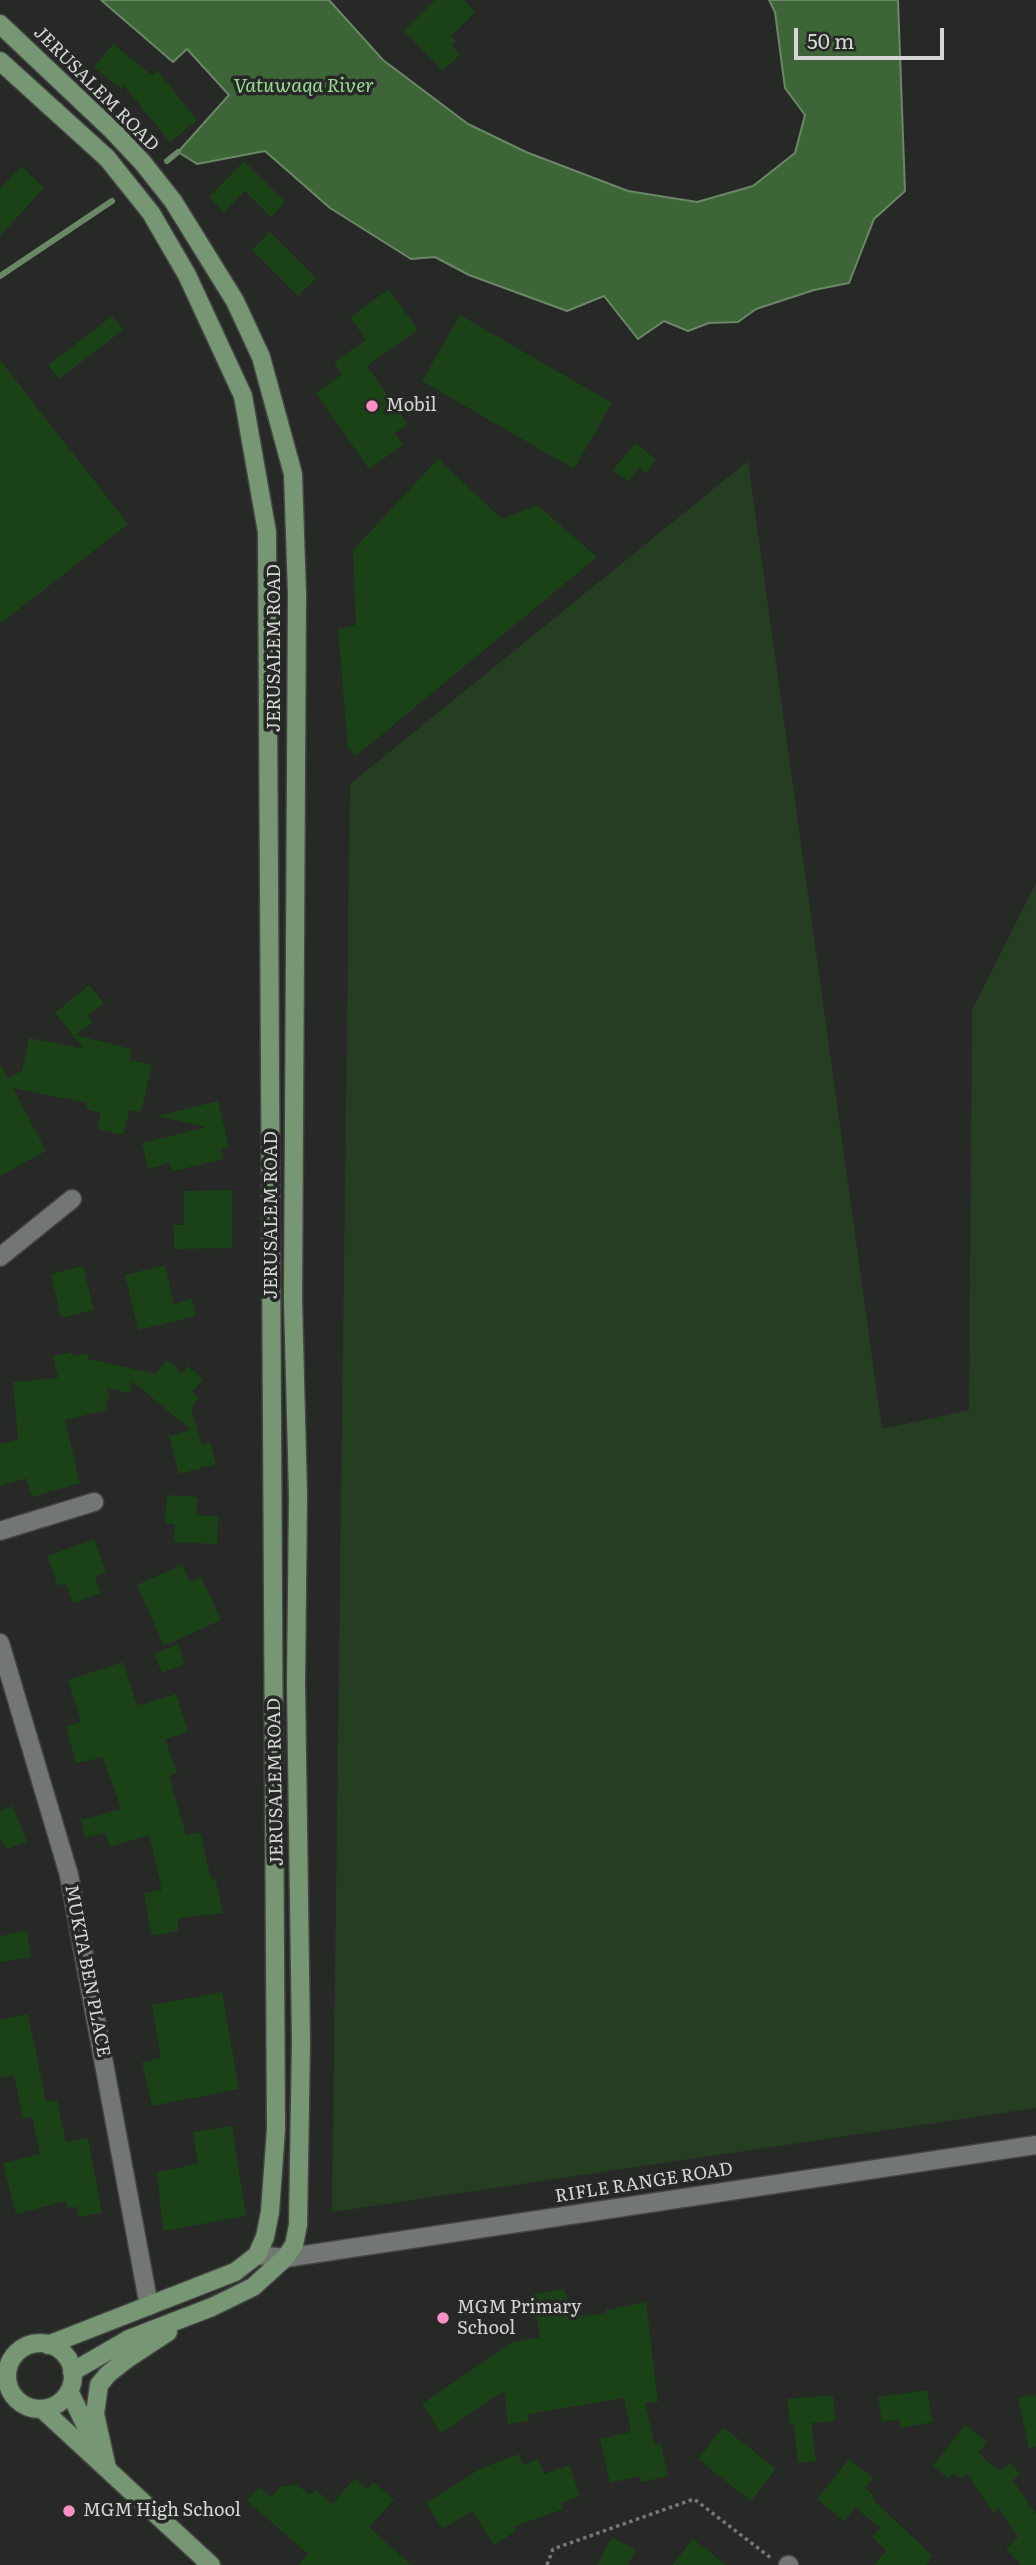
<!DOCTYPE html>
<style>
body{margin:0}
#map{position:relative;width:1036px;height:2565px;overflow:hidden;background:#262926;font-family:Literata,serif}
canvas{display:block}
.scale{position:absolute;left:794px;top:28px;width:150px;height:32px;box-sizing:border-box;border:4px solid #d5d7d5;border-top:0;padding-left:9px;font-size:21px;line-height:24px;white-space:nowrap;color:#d5d7d5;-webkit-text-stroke:5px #262926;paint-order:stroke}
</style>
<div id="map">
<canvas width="1036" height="2565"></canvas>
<div class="scale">50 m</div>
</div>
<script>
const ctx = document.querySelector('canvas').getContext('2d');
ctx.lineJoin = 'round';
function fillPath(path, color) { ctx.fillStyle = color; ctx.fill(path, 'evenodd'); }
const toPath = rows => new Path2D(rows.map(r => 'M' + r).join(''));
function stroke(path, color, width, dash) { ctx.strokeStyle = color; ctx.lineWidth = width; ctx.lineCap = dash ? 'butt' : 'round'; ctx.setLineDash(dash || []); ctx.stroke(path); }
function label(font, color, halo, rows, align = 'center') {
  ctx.font = font + ' Literata,serif'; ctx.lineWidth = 7; ctx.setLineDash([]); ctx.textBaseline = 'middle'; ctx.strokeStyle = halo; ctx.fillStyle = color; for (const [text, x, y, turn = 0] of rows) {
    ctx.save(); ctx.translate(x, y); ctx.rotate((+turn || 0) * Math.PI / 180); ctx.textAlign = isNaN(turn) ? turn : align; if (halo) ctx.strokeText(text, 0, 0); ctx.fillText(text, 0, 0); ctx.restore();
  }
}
const green = toPath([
 [748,461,882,1429,969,1410,972,1010,1036,883,1036,2108,332,2212,350,784]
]);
const water = toPath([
 [101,0,329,0,383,60,468,124,526,152,628,191,697,202,753,186,795,153,805,115,785,88,775,12,769,0,898,0,905,191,874,219,849,283,814,290,756,309,738,322,709,323,688,331,664,321,638,339,604,296,567,311,469,275,435,257,411,259,330,208,265,151,197,164,178,152,229,95,187,49,173,62,101,0]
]);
const stream = toPath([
 [167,161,178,152],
 [0,276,112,201]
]);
const building = toPath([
 [435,0,464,0,475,12,451,36,456,41,451,45,460,54,443,71,404,31],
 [113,44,152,75,158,71,197,120,170,142,123,85,121,89,94,67],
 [244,161,285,202,271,217,245,191,224,212,209,197],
 [21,166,44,188,0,236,0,189],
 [270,232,316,278,298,296,252,250],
 [389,289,418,330,367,366,408,424,395,433,403,445,369,469,316,393,342,374,334,362,366,340,350,317],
 [460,315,612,403,574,469,422,381],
 [112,316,123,330,59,379,48,365],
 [0,360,128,524,0,624],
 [635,443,656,460,646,473,639,468,628,482,613,470],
 [438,459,502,519,537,505,597,557,357,755,348,749,338,629,356,625,353,550],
 [89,985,104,1003,88,1016,93,1022,76,1035,132,1049,130,1060,152,1065,141,1112,130,1110,123,1135,97,1129,101,1113,86,1109,87,1103,13,1088,46,1151,0,1176,0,1063,8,1078,22,1071,29,1038,84,1049,55,1013],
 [218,1101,229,1147,221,1149,224,1159,173,1171,170,1163,148,1169,142,1143,206,1127,157,1116],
 [232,1190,232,1248,174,1249,174,1225,184,1225,184,1191],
 [165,1265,174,1304,192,1299,196,1316,138,1330,125,1275],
 [83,1266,94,1310,61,1318,51,1274],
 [72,1352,73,1356,87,1353,89,1361,94,1360,155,1374,167,1360,182,1373,188,1366,203,1379,192,1392,199,1398,191,1408,202,1445,210,1442,216,1464,179,1474,169,1436,191,1430,132,1381,129,1393,107,1388,110,1400,105,1401,107,1410,65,1420,80,1483,32,1497,26,1478,0,1486,0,1444,18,1439,13,1382,58,1378,53,1356],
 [167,1495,198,1497,196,1515,218,1516,217,1544,174,1542,175,1524,165,1523],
 [94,1539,106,1572,95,1577,101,1593,73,1603,66,1584,58,1586,47,1556],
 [182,1565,190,1582,201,1577,221,1620,164,1646,137,1585],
 [178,1644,185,1664,162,1673,154,1654],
 [123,1662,137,1706,176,1694,188,1732,165,1739,177,1773,169,1776,186,1835,200,1832,211,1879,215,1878,223,1913,178,1918,178,1931,152,1936,144,1893,162,1890,149,1835,110,1847,105,1833,85,1837,81,1820,121,1809,103,1757,76,1763,66,1726,81,1722,68,1680],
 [13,1806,27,1842,7,1849,0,1839,0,1811],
 [27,1931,31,1957,0,1962,0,1936],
 [222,1992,239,2089,152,2106,142,2062,161,2058,152,2005],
 [28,2014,46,2102,57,2100,66,2142,88,2138,102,2213,79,2217,77,2207,67,2208,66,2201,16,2214,3,2163,40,2154,32,2117,23,2119,14,2075,0,2078,0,2020],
 [232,2126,246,2216,163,2231,157,2172,198,2164,193,2132],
 [564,2289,573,2316,607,2314,605,2310,646,2302,658,2402,645,2403,655,2445,661,2444,668,2476,641,2482,640,2476,610,2483,600,2439,631,2432,624,2398,528,2414,529,2421,508,2424,504,2391,441,2433,422,2404,511,2343,540,2337,532,2294],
 [927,2390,933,2422,900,2428,899,2419,882,2422,878,2397],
 [833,2395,835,2421,811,2423,816,2461,798,2463,794,2425,790,2425,787,2399],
 [1036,2395,1036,2447,1029,2448,1018,2398],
 [965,2425,987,2442,978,2453,999,2471,1012,2462,1020,2475,1013,2480,1036,2514,1036,2565,1021,2565,1006,2549,1018,2537,999,2508,993,2512,966,2473,962,2479,953,2473,949,2479,933,2466],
 [723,2427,776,2469,751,2501,698,2459],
 [519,2454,523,2465,538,2459,544,2474,569,2465,580,2496,561,2503,563,2509,513,2527,516,2531,494,2545,472,2511,442,2529,426,2503,480,2469],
 [849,2459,873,2478,865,2488,874,2496,872,2499,933,2556,926,2565,874,2565,886,2551,872,2537,880,2528,855,2507,844,2522,817,2499],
 [355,2478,367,2489,374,2482,394,2500,369,2527,411,2565,298,2565,308,2554,247,2501,259,2487,271,2497,280,2487,296,2484,310,2495,315,2489,332,2504],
 [612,2537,636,2550,628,2565,597,2565],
 [693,2539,726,2565,672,2565]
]);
const path = toPath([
 [547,2565,553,2549,694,2499,771,2558]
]);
const street = toPath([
 [0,1257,72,1199],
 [0,1531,94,1502],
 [0,1643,69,1875,149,2306],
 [257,2255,285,2258,1036,2145],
 [788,2565,789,2565]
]);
const primary = toPath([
 [0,24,113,131,143,163,173,201,235,301,261,357,293,474,297,594,293,1300,298,1495,296,1684,301,2042,298,2225,294,2245,285,2258,253,2287,212,2307,129,2339,72,2372],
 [0,61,107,158,151,213,187,275,243,396,267,532,276,2129,270,2212,265,2237,257,2255,235,2272,48,2345],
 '7 2376a33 33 0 1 1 66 0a33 33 0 1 1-66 0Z',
 [69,2391,95,2445],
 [42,2409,211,2565],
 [107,2468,95,2414,99,2385,108,2374,127,2359,168,2332]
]);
const markers = [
 [372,406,7,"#fc8fc1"],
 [443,2318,7,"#fc8fc1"],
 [69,2511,7,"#fc8fc1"]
];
const streetNames = [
 ["JERUSALEM ROAD",96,89,45],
 ["JERUSALEM ROAD",275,648,-90],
 ["JERUSALEM ROAD",272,1215,-90],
 ["JERUSALEM ROAD",276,1782,-91],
 ["MUKTA BEN PLACE",87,1971,79],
 ["RIFLE RANGE ROAD",644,2183,-9]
];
const poiNames = [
 ["Mobil",386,406],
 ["MGM Primary",457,2308],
 ["School",457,2329],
 ["MGM High School",83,2511]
];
const waterNames = [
 ["Vatuwaqa River",304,86]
];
fillPath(green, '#253e22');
fillPath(water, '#3d6538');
stroke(water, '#6b8767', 2);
stroke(stream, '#6b8767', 6);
fillPath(building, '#1a4216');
stroke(street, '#424542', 21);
stroke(primary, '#424542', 21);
stroke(path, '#757875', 3.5, [3.5, 3.5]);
stroke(street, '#737773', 18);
stroke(primary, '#779774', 18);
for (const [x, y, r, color] of markers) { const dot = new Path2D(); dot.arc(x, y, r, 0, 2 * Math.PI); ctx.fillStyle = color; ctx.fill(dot); stroke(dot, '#262926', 2.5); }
label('18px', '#d5d7d5', '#262926', streetNames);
label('18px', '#d5d7d5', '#262926', poiNames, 'left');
label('italic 19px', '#9bd994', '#262926', waterNames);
</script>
